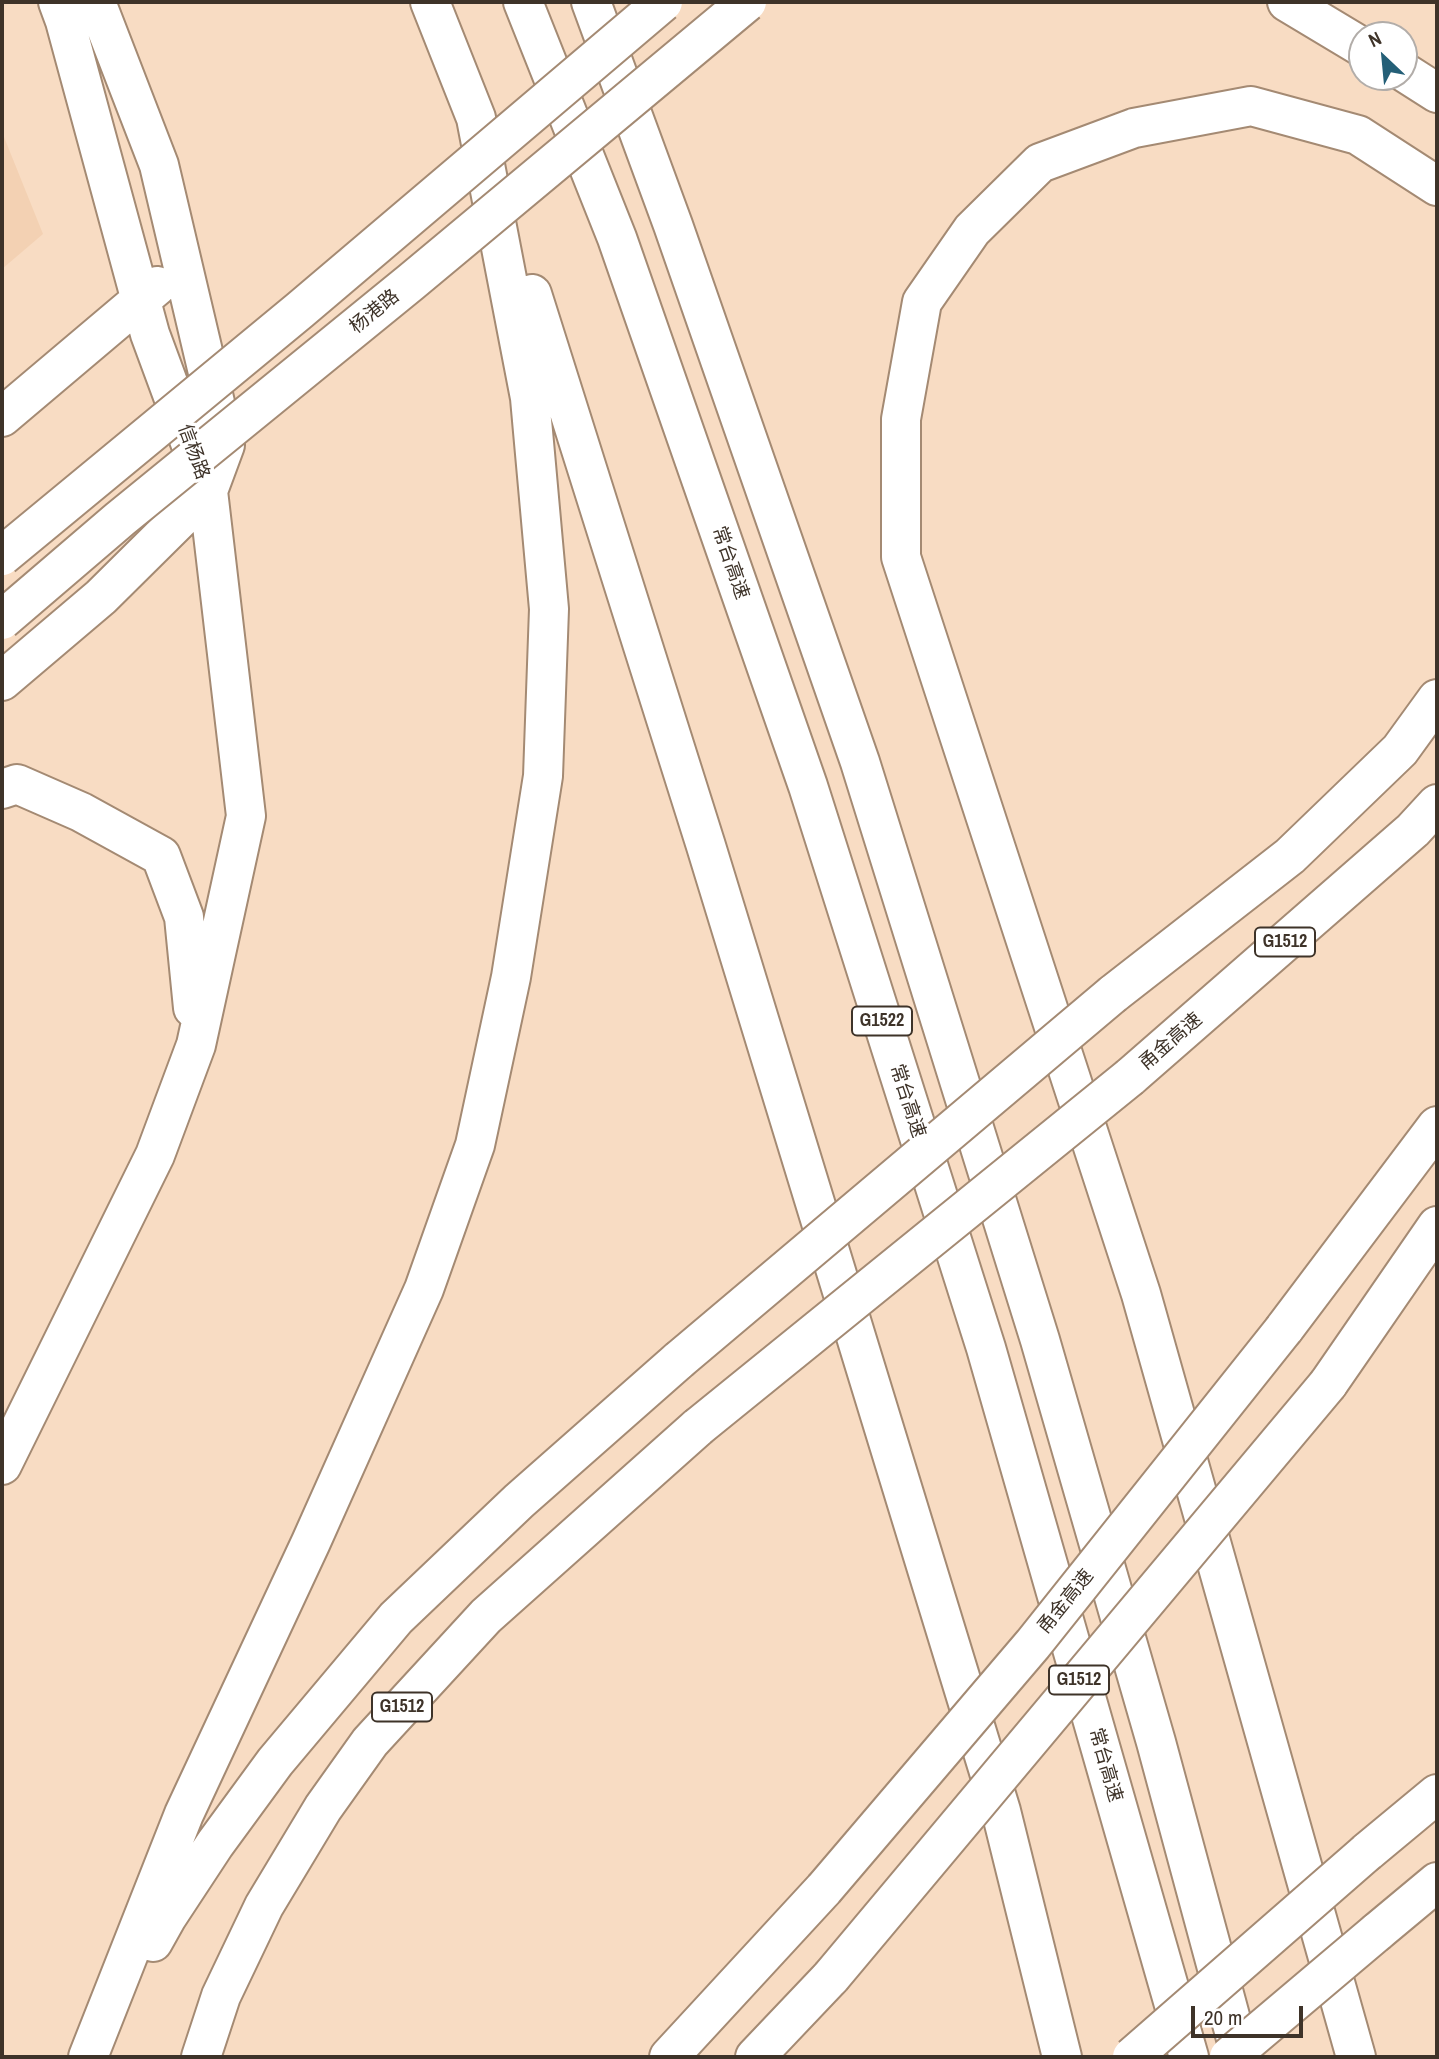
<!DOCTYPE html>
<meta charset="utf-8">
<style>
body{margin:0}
#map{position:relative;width:1439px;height:2059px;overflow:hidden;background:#f8dcc3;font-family:"Archivo Narrow",sans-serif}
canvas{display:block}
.frame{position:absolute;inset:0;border:4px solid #3e3329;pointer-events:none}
.north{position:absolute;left:1348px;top:21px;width:70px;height:70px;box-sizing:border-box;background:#fff;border:2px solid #b2ada9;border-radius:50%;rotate:334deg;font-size:19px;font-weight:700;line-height:28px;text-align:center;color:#3e3329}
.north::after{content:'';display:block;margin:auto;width:24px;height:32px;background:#245f77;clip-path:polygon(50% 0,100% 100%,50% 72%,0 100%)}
.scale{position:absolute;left:1191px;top:2006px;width:112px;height:32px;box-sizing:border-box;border:4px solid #3e3329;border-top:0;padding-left:9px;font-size:21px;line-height:24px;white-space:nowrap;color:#3e3329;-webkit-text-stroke:5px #fff;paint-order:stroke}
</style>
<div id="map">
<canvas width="1439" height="2059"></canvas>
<div class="frame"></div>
<div class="north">N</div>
<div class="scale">20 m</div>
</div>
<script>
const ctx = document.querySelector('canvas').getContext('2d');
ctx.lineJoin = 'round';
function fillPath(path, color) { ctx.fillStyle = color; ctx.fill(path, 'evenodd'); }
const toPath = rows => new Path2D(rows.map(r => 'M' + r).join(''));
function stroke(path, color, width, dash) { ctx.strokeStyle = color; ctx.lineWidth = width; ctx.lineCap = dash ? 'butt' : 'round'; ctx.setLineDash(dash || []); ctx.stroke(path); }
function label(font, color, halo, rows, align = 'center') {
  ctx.font = font + ' "Archivo Narrow","Noto Sans SC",sans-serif'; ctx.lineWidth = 7; ctx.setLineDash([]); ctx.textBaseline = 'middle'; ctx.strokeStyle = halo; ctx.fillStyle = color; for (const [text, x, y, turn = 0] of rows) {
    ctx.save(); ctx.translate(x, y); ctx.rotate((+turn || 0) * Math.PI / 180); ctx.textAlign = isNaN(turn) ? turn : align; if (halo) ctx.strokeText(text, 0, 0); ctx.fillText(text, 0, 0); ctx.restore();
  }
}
const built = toPath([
 [2,132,43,234,2,269]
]);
const tertiary = toPath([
 [58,2,65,21,150,334,208,491,225,445,159,165,96,2],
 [2,417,157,286],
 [2,681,101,597,208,491],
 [2,789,17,784,81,812,161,856,184,917,193,1008],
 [2,1465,155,1155,196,1045,246,816,208,491]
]);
const motorway = toPath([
 [523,2,617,238,808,786,986,1348,1189,2057],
 [591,2,673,225,860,762,1040,1340,1156,1742,1241,2057],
 [1287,2,1362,47],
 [1404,72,1437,93],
 [532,294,706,846,1001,1811,1062,2057],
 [1113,994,1290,856,1400,750,1437,699],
 [1130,1077,1413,830,1437,804],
 [1284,1329,1437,1126],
 [1328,1384,1437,1226],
 [1367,1852,1437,1794],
 [1377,1932,1437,1882],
 [153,1942,167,1917,215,1844,275,1762,396,1618,519,1501,679,1360],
 [88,2057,184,1814,311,1542,424,1289,475,1145,511,977,543,776,549,609,530,398,476,118,430,2],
 [201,2057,221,1996,264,1906,323,1808,370,1742,486,1616,698,1427],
 [669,2057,824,1889],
 [755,2057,831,1977],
 [1356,2057,1141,1294,901,557,901,419,922,302,972,230,1040,163,1134,128,1251,106,1358,135,1437,186]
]);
const secondaryBridge = toPath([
 [2,556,300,310,663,2],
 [2,620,120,519,411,282,747,2]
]);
const motorwayBridge = toPath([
 [679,1360,1113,994],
 [698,1427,1130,1077],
 [824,1889,1033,1644,1284,1329],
 [831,1977,1328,1384],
 [1132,2057,1367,1852],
 [1229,2057,1377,1932]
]);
const shields = [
 [1285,942,60],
 [882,1021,60],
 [1079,1680,60],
 [402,1707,60]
];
const shieldNames = [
 ["G1512",1285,942],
 ["G1522",882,1021],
 ["G1512",1079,1680],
 ["G1512",402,1707]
];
const streetNames = [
 ["杨港路",375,312,-39],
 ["信杨路",193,452,70],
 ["常台高速",730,563,71],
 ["甬金高速",1171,1042,-41],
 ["常台高速",907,1101,72],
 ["甬金高速",1066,1602,-51],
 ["常台高速",1105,1765,74]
];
fillPath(built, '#f3d1b3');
stroke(tertiary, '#a48a73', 42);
stroke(motorway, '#a48a73', 42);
stroke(tertiary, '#fff', 38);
stroke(motorway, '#fff', 38);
stroke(secondaryBridge, '#a48a73', 42, []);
stroke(motorwayBridge, '#a48a73', 42, []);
stroke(secondaryBridge, '#fff', 38);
stroke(motorwayBridge, '#fff', 38);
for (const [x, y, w] of shields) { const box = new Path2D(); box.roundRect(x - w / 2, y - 14.5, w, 29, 5); ctx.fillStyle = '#fff'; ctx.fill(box); stroke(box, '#3e3329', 2); }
label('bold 18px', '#3e3329', null, shieldNames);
label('19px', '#3e3329', '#fff', streetNames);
</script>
